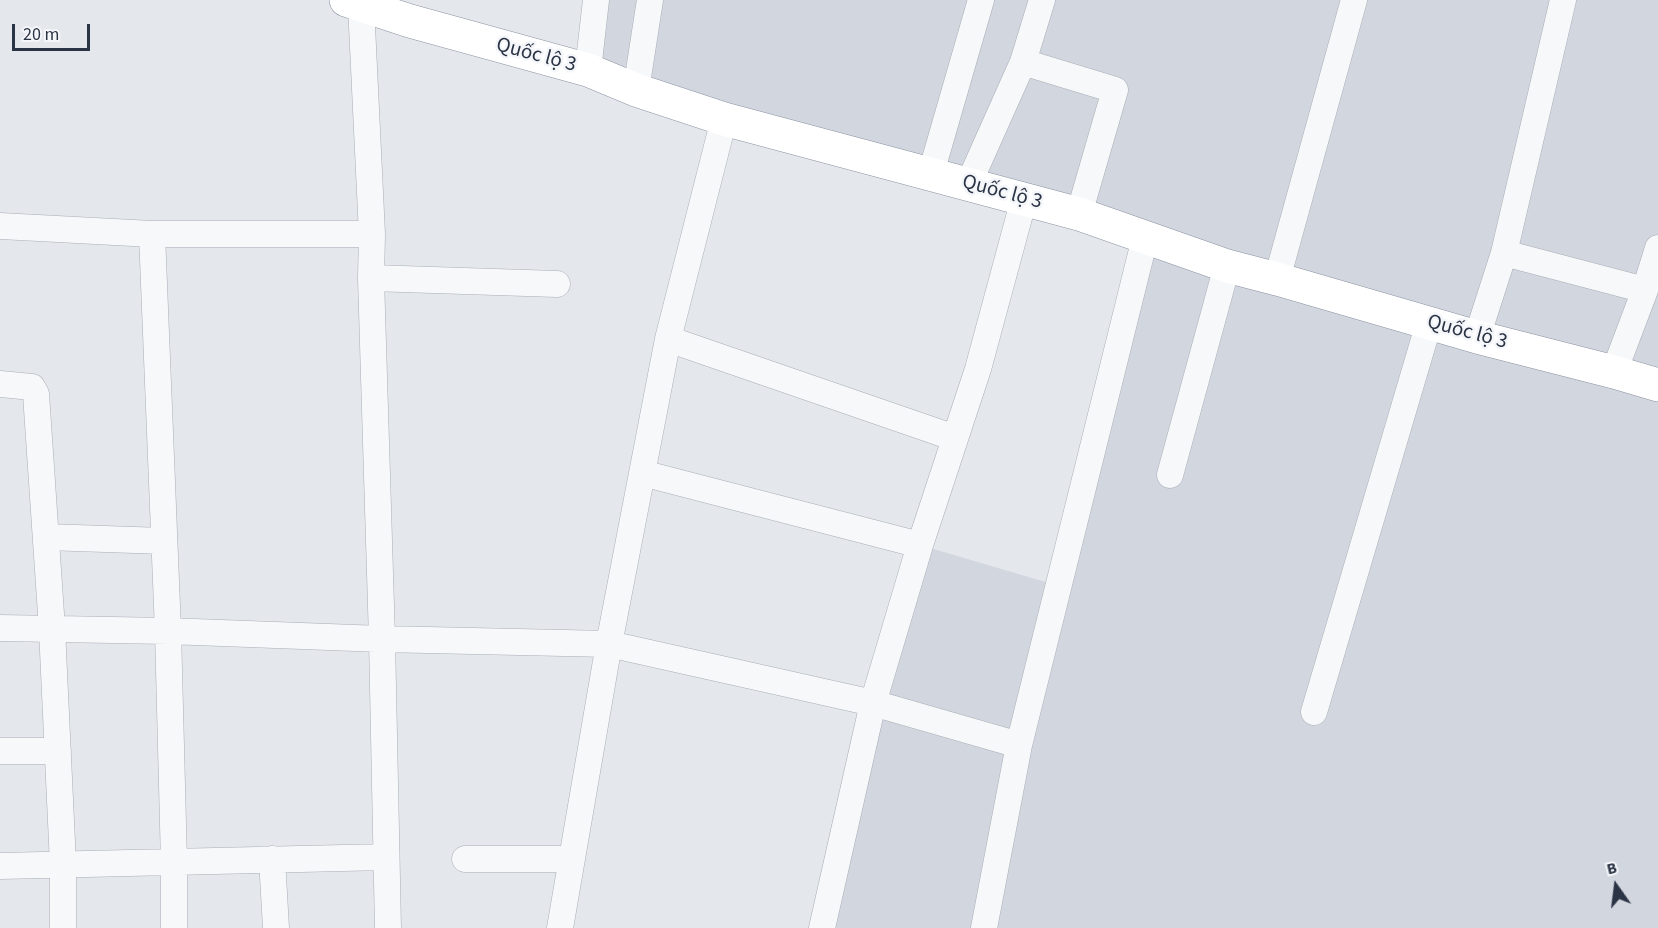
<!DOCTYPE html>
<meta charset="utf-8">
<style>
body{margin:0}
#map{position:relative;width:1658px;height:928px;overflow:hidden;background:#e4e7ec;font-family:"Source Sans 3",sans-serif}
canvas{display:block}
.north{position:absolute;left:1586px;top:856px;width:60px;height:60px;-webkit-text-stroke:4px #f4f6f9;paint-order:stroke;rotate:346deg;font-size:16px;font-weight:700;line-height:24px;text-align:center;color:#2b3445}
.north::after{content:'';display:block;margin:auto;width:21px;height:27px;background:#2b3445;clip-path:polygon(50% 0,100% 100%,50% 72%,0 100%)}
.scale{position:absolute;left:12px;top:24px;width:78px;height:27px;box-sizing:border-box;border:3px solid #2b3445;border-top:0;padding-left:8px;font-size:18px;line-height:21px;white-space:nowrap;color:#2b3445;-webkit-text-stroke:4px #f4f6f9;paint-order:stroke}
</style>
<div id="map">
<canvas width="1658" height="928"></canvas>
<div class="north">B</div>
<div class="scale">20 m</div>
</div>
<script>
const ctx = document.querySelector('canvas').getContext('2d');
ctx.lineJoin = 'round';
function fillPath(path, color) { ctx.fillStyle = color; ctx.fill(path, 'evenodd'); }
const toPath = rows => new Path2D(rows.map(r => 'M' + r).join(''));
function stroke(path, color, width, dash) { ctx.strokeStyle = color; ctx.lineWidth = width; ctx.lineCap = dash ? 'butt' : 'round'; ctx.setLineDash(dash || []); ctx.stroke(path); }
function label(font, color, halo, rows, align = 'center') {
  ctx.font = font + ' "Source Sans 3",sans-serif'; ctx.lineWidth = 5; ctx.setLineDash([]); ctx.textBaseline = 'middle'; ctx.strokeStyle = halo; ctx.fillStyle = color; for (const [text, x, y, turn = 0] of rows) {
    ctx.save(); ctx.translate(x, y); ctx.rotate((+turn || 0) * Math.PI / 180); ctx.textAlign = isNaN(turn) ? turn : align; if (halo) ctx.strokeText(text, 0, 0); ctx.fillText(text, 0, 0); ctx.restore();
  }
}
const built = toPath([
 [595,0,1658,0,1658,928,822,928,920,545,1059,586,1144,241,588,70]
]);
const minor = toPath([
 [1042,0,1023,62,1115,90,1079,214],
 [361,5,372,234,371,278,382,639,388,928],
 [588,70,596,0],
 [636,90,650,0],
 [931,173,981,0],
 [969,183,1023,62],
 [0,226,152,234,372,234],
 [152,234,168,631,174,862,174,928],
 [1504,253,1645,290],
 [371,278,557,284],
 [1277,279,1354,0],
 [1477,337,1504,253,1563,0],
 [668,339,955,438],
 [1614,372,1645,290,1658,248],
 [0,384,32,387,36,394,52,629,63,864,63,928],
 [642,473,920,545],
 [1170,475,1227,266],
 [46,537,164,541],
 [0,628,168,631,382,639,609,644,873,703,1019,745],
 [1314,712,1429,323],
 [0,751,58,751],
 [272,859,276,928],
 [465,859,572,859],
 [0,866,386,857],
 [560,928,609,644,668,339,724,119],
 [822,928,873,703,920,545,978,369,1024,199],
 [984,928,1019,745,1145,238]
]);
const highway = toPath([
 [346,0,410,21,588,70,636,90,724,119,1079,214,1227,266,1277,279,1477,337,1614,372,1658,385]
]);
const streetNames = [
 ["Quốc lộ 3",536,56,15],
 ["Quốc lộ 3",1002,193,15],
 ["Quốc lộ 3",1467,333,15]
];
fillPath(built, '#d2d6de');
stroke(minor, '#a9aeb7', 27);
stroke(highway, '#8b94a3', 34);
stroke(minor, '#f7f8fa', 26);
stroke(highway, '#fff', 33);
label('21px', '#2b3445', '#f4f6f9', streetNames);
</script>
